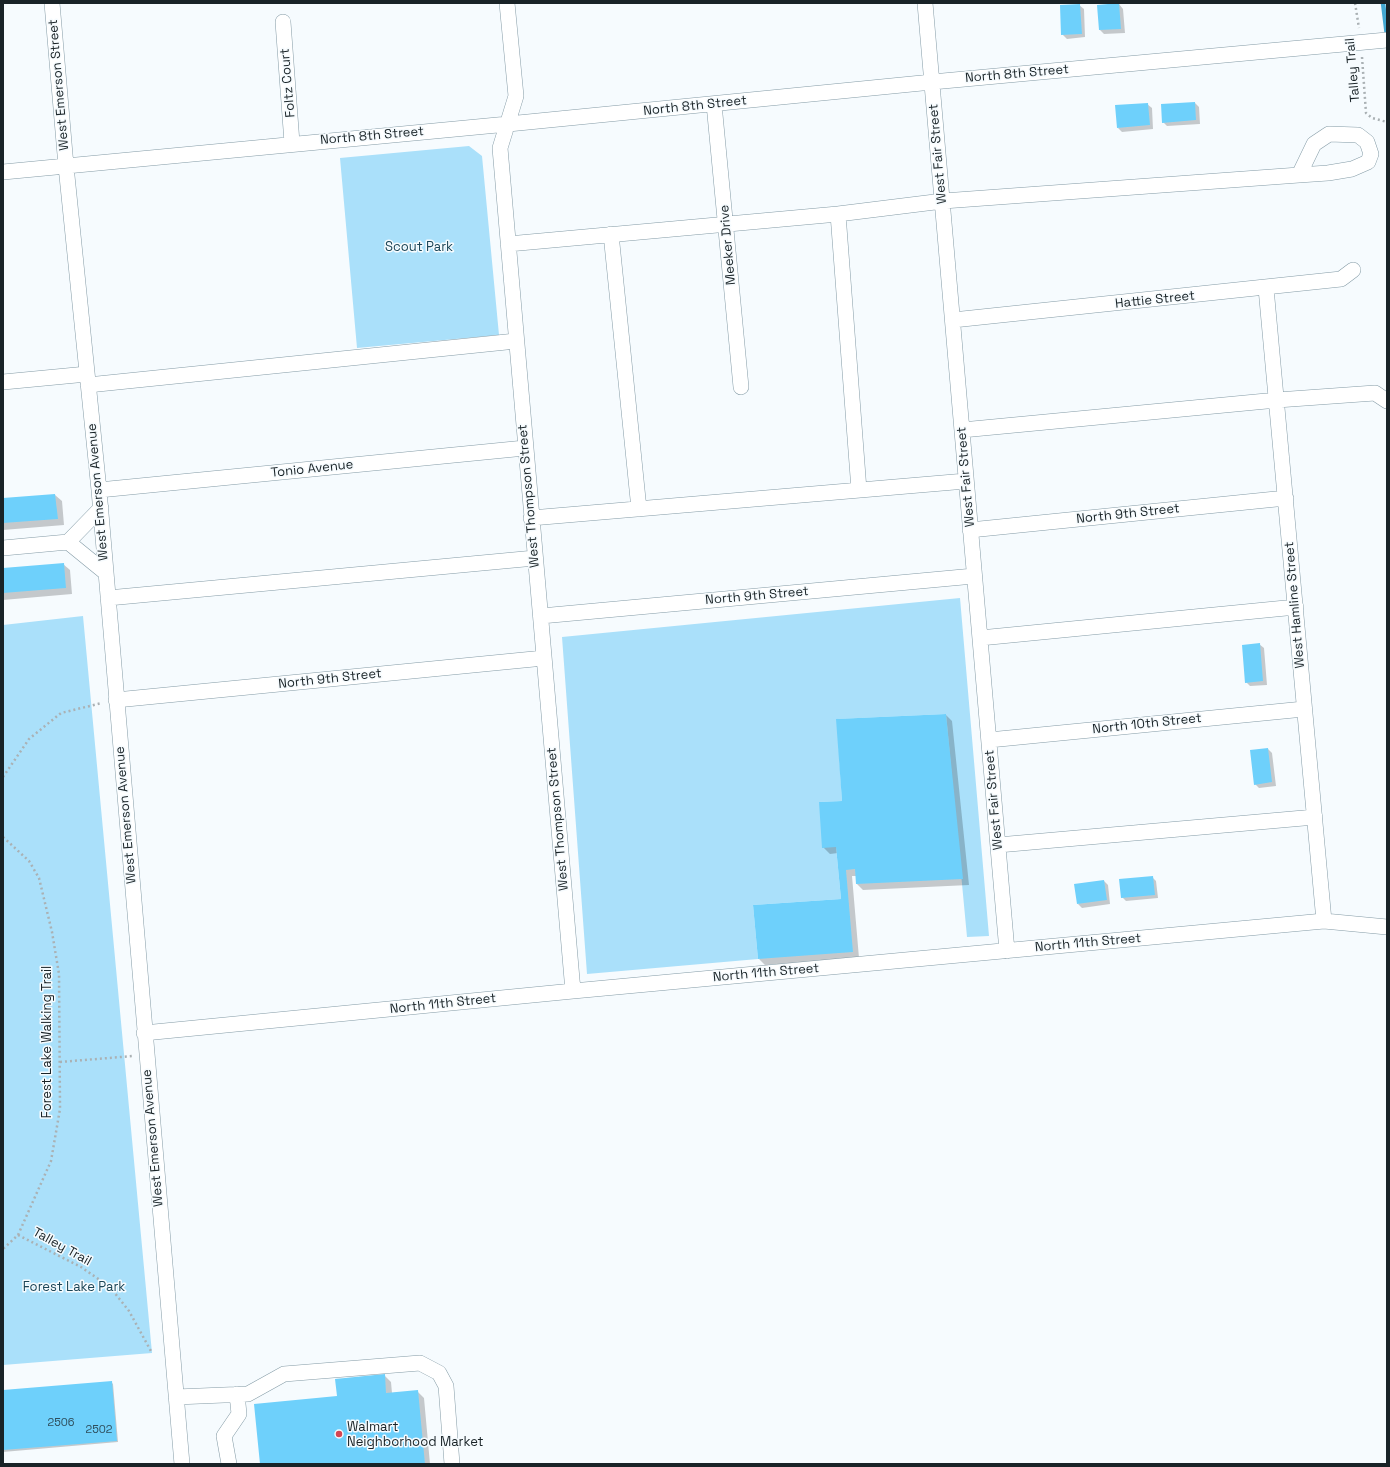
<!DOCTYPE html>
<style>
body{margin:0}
#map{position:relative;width:1390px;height:1467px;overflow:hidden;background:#f6fbfe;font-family:"Space Grotesk",sans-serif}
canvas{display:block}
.frame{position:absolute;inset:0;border:4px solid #192327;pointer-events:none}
</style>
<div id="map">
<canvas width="1390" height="1467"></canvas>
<div class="frame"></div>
</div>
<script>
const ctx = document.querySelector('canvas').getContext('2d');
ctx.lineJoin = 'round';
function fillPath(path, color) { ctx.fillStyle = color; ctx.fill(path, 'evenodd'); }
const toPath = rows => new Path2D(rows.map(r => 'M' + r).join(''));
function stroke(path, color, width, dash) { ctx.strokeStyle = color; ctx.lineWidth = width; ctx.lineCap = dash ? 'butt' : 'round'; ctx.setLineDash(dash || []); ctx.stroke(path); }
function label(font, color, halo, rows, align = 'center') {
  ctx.font = font + ' "Space Grotesk",sans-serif'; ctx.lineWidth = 3; ctx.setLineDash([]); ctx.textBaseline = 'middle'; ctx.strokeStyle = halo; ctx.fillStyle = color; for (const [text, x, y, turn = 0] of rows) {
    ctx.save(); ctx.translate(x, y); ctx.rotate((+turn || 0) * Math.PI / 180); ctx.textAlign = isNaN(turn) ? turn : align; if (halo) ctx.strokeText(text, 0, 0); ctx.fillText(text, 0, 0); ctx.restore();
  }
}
const green = toPath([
 [469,146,482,156,499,335,357,348,340,158],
 [960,598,989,936,967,937,946,714,837,719,842,801,819,802,836,847,841,899,753,905,758,959,587,974,562,637],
 [83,616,152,1353,3,1365,3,625]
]);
const shadow = toPath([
 [1119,4,1123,9,1125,33,1104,34,1100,30],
 [1079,5,1084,9,1085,37,1067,39,1062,34],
 [1195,103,1199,107,1200,124,1167,126,1163,122],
 [1147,104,1152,108,1153,129,1122,132,1118,128],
 [55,495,62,501,64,525,3,530,3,499],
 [63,564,70,570,72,594,3,600,3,569],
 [1259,644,1264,648,1267,685,1250,686,1246,682],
 [946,715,952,721,969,885,863,890,856,883,856,876,852,876,859,958,765,965,759,959,842,900,838,853,830,854,823,847,844,801],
 [1268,749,1272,753,1276,786,1259,788,1255,784],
 [1152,877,1156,881,1158,898,1126,901,1122,897],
 [1104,881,1108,885,1110,904,1082,908,1078,904],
 [384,1375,391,1382,392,1393,417,1391,424,1398,430,1464,261,1464,338,1397],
 [111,1382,113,1384,118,1442,3,1452,3,1391]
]);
const stream = toPath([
 [1383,3,1387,36]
]);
const building = toPath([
 [1119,3,1121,29,1099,30,1097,5],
 [1080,4,1082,34,1061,35,1060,5],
 [1195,102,1196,120,1162,123,1161,104],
 [1148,103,1150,125,1117,128,1115,105],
 [55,494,58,519,3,523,3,498],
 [64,563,66,588,3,593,3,568],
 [1260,643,1263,681,1245,683,1242,645],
 [946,714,963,879,856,884,855,869,846,870,853,952,758,959,753,905,841,899,836,847,822,848,819,802,842,801,836,719],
 [1268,748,1272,782,1254,785,1250,750],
 [1153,876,1155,895,1121,898,1119,879],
 [1104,880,1107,900,1077,904,1074,884],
 [385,1374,386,1393,418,1390,425,1464,260,1464,254,1404,337,1396,335,1379],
 [112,1381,117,1441,3,1450,3,1390]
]);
const path = toPath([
 [1355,3,1359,28],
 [1362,57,1366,113,1372,118,1387,122],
 [3,777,29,739,61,713,102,703],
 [3,837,29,861,39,878,52,932,59,974,60,1109,51,1161,18,1235,3,1249],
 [60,1062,133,1056],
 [18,1235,81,1267,110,1287,129,1311,152,1353]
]);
const minor = toPath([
 [52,3,66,166,99,490,182,1464],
 [507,3,516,96,500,148,573,991],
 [925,3,1007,951],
 [283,22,292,143],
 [714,104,741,387],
 [3,172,508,124,932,82,1387,40],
 [838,214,859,490],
 [611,234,639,509],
 [508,244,838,214,943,201,1299,175,1328,173,1352,169,1368,162,1371,154,1367,142,1358,135,1329,134,1314,144,1299,175],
 [1266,288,1324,921],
 [953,320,1341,279,1353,270],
 [3,382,87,374],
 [88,385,516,341],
 [962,430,1277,400,1375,393,1387,401],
 [99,490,525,448],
 [531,518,966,481],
 [970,530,1286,498],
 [68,542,101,508],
 [3,548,68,542,106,573],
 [108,598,535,558],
 [541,616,974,576],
 [980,638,1296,607],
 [116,700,544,658],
 [989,740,1304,709],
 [998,845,1315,817],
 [144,1033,573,991,1324,921,1387,927],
 [176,1397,248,1394,284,1374,420,1363,439,1373,446,1386,452,1464],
 [229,1464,224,1436,239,1414,237,1394]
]);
const markers = [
 [339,1434,4,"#d44452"]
];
const numberNames = [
 ["2506",61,1423],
 ["2502",99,1430]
];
const streetNames = [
 ["Talley Trail",1353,70,-95],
 ["North 8th Street",1017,74,-5],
 ["Foltz Court",288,83,-95],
 ["West Emerson Street",59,85,-95],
 ["North 8th Street",695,106,-6],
 ["North 8th Street",372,136,-5],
 ["West Fair Street",938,154,-95],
 ["Meeker Drive",728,245,-95],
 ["Hattie Street",1155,300,-6],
 ["Tonio Avenue",312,469,-6],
 ["West Fair Street",966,477,-95],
 ["West Emerson Avenue",98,492,-95],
 ["West Thompson Street",529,496,-95],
 ["North 9th Street",1128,514,-6],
 ["North 9th Street",757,596,-5],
 ["West Hamline Street",1295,605,-95],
 ["North 9th Street",330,679,-6],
 ["North 10th Street",1147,724,-6],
 ["West Fair Street",994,800,-95],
 ["West Emerson Avenue",126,815,-95],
 ["West Thompson Street",558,819,-95],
 ["North 11th Street",1088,943,-5],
 ["North 11th Street",766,973,-5],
 ["North 11th Street",443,1004,-6],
 ["Forest Lake Walking Trail",47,1042,-90],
 ["West Emerson Avenue",153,1138,-95],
 ["Talley Trail",62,1247,29]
];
const parkNames = [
 ["Scout Park",419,247],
 ["Forest Lake Park",74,1287]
];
const poiNames = [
 ["Walmart",347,1427],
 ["Neighborhood Market",347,1442]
];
fillPath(green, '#aae0fa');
fillPath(shadow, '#0003');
stroke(stream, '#43a8d1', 4.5);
fillPath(building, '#6ed0fb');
stroke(minor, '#849ba6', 16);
stroke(path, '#aab1b4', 2.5, [2, 3]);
stroke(minor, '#fff', 15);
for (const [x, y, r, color] of markers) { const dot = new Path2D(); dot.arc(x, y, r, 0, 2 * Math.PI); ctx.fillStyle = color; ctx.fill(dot); stroke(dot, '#f6fbfe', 1.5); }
label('11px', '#2e4e5c', null, numberNames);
label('13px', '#192327', '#f6fbfe', streetNames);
label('13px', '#1b4557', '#f6fbfe', parkNames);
label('13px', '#192327', '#f6fbfe', poiNames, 'left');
</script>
